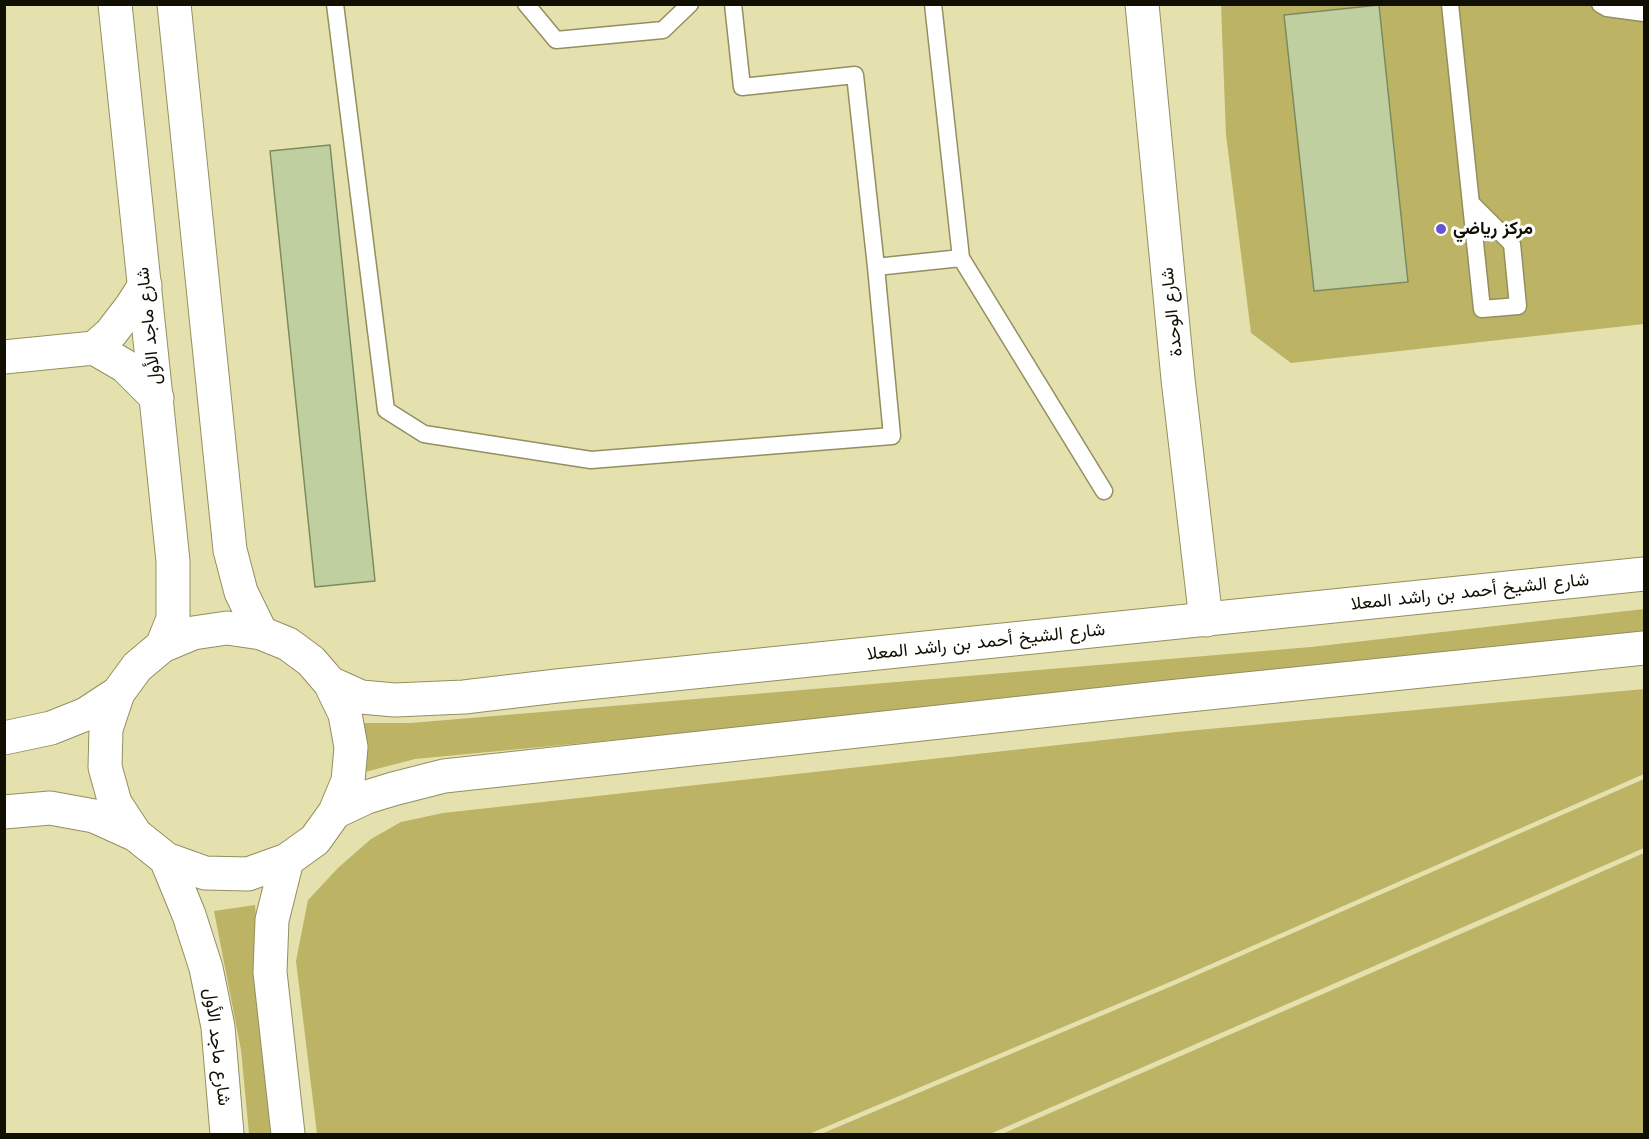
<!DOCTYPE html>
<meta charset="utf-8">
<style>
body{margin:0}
#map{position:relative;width:1649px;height:1139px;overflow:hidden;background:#e5e1af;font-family:"Work Sans",sans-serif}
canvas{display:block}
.frame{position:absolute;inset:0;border:6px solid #110f01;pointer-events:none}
</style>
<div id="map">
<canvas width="1649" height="1139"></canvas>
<div class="frame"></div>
</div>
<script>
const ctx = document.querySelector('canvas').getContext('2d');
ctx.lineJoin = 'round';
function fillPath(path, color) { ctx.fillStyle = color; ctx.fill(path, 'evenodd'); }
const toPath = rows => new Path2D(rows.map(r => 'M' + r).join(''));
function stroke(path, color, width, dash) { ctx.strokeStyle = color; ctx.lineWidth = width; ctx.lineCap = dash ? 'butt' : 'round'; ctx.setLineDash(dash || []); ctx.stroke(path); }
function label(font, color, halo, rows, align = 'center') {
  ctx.font = font + ' "Work Sans",Vazirmatn,sans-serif'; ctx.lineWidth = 6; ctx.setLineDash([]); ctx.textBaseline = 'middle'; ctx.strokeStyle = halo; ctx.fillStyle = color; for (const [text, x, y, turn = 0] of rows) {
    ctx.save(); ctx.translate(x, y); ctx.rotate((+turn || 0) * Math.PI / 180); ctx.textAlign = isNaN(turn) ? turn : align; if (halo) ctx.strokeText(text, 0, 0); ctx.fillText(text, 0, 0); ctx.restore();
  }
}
const green = toPath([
 [1221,5,1644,5,1644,324,1291,363,1251,333,1226,135],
 [1644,609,1644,637,1246,680,415,759,365,772,358,723,411,723,1311,647],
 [1644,689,1644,774,1177,979,809,1134,317,1134,296,961,308,900,339,867,371,839,401,822,443,813,1176,732],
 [1644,779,1644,848,990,1134,821,1134,1179,983],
 [1644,853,1644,1134,1002,1134,1536,901],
 [255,905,275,1134,249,1134,241,1050,214,911]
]);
const building = toPath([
 [1379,5,1408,282,1314,291,1284,15,1379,5],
 [330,145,375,581,315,587,270,151,330,145]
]);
const service = toPath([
 [335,4,386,410,424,434,591,460,892,436,876,267,855,75,742,87,733,4],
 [526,4,556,40,663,30,690,4],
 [1450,4,1482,309,1518,306,1512,244,1471,203],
 [1600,4,1607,8,1644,13],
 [961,258,1104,491],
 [876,267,961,258,933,4]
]);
const minor = toPath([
 [1142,4,1178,379,1206,620],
 [94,348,111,333,131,307,145,285],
 [4,357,94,348,125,366,157,398]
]);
const tertiary = toPath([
 [115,4,173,561,173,619,162,646],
 [174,4,230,550,241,592,261,633],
 [330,683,345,714,351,747,348,781,335,812,315,840,287,860,248,874,205,873,166,859,136,835,115,803,105,767,106,729,118,693,137,667,162,646,193,633,227,628,261,633,288,644,311,661,330,683,361,697,395,700,464,697,557,686,1644,574],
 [4,738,51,728,86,714,118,693],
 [4,812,50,808,94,816,136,835],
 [335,812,367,797,393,789,444,776,1169,697,1644,648],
 [166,859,189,915,206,968,218,1027,227,1134],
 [287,860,272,920,270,972,288,1134]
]);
const markers = [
 [1441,229,6,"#6557d1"]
];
const poiNames = [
 ["مركز رياضي",1453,229]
];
const streetNames = [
 ["شارع الوحدة",1172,312,-96],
 ["شارع ماجد الأول",149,326,-96],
 ["شارع الشيخ أحمد بن راشد المعلا",1470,592,-6],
 ["شارع الشيخ أحمد بن راشد المعلا",986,642,-6],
 ["شارع ماجد الأول",217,1047,83]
];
fillPath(green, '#bcb464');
fillPath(building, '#bfcfa0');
stroke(building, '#7c8b5f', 1.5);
stroke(service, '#938f5f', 19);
stroke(minor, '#938f5f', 35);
stroke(tertiary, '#938f5f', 35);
stroke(service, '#fff', 16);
stroke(minor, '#fff', 33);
stroke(tertiary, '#fff', 33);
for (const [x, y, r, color] of markers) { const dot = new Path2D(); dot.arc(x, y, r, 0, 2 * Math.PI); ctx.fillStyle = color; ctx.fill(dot); stroke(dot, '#fff', 2); }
label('bold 18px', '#110f01', '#fff', poiNames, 'left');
label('18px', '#110f01', '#fff', streetNames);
</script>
